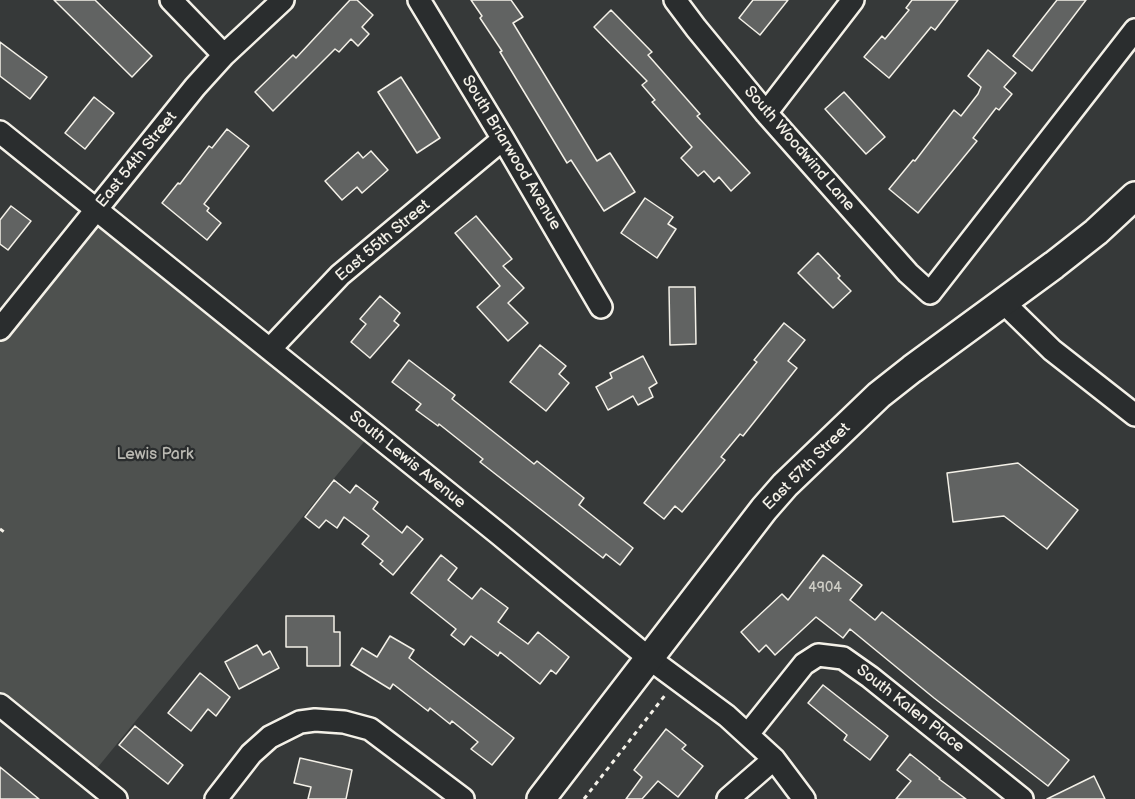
<!DOCTYPE html>
<style>
body{margin:0}
canvas{display:block;background:#363939}
</style>
<canvas width="1135" height="799"></canvas>
<script>
const ctx = document.querySelector('canvas').getContext('2d');
ctx.lineJoin = 'round';
function fillPath(path, color) { ctx.fillStyle = color; ctx.fill(path, 'evenodd'); }
const toPath = rows => new Path2D(rows.map(r => 'M' + r).join(''));
function stroke(path, color, width, dash) { ctx.strokeStyle = color; ctx.lineWidth = width; ctx.lineCap = dash ? 'butt' : 'round'; ctx.setLineDash(dash || []); ctx.stroke(path); }
function label(font, color, halo, rows, align = 'center') {
  ctx.font = font + ' "Balsamiq Sans",sans-serif'; ctx.lineWidth = 4.5; ctx.setLineDash([]); ctx.textBaseline = 'middle'; ctx.strokeStyle = halo; ctx.fillStyle = color; for (const [text, x, y, turn = 0] of rows) {
    ctx.save(); ctx.translate(x, y); ctx.rotate((+turn || 0) * Math.PI / 180); ctx.textAlign = isNaN(turn) ? turn : align; if (halo) ctx.strokeText(text, 0, 0); ctx.fillText(text, 0, 0); ctx.restore();
  }
}
const green = toPath([
 [97,210,372,432,89,778,0,707,0,330]
]);
const building = toPath([
 [54,0,95,0,152,56,132,77,54,0],
 [350,0,357,0,373,15,362,27,369,34,358,46,351,39,339,52,335,49,273,111,255,92,293,55,296,58,350,0],
 [471,0,511,0,523,17,513,23,597,161,610,153,635,192,604,211,571,160,567,163,500,52,502,51,480,18,482,16,471,0],
 [753,0,788,0,760,35,739,18,753,0],
 [912,0,958,0,935,30,931,27,889,78,864,57,882,36,885,39,909,10,906,8,912,0],
 [1057,0,1086,0,1032,71,1013,56,1057,0],
 [611,10,652,52,648,55,700,114,697,116,750,173,731,191,719,177,714,182,704,171,698,176,681,158,692,147,652,102,655,100,642,85,647,81,594,27,611,10],
 [0,42,47,77,30,99,0,76,0,42],
 [988,50,1016,73,1004,87,1012,94,999,110,996,108,973,138,977,141,918,213,889,189,913,160,915,161,954,110,961,116,978,94,981,87,968,76,988,50],
 [401,77,440,138,417,153,378,92,401,77],
 [844,92,885,137,866,154,825,109,844,92],
 [94,97,114,113,85,149,65,133,94,97],
 [227,129,249,146,204,204,209,208,207,211,221,223,207,240,162,203,178,183,180,184,209,146,212,148,227,129],
 [371,151,388,170,362,193,357,187,342,200,325,181,358,152,363,158,371,151],
 [645,198,673,217,668,224,676,229,657,258,621,233,645,198],
 [11,206,31,221,8,250,0,244,0,220,11,206],
 [476,216,512,259,503,266,524,288,508,303,528,323,508,341,477,307,500,286,455,233,476,216],
 [818,253,840,276,838,278,851,291,833,308,798,273,818,253],
 [669,287,695,287,696,344,670,345,669,287],
 [380,296,400,313,394,321,399,325,370,358,351,342,366,324,360,319,380,296],
 [784,323,805,340,788,361,797,368,743,436,740,434,721,457,725,460,682,512,675,506,664,519,644,503,757,362,754,360,784,323],
 [540,345,566,366,559,374,569,383,546,411,510,382,540,345],
 [643,356,657,383,649,388,653,397,638,405,633,396,608,410,596,387,612,378,610,373,643,356],
 [409,360,455,395,452,399,534,464,537,461,584,498,579,505,633,548,620,565,606,554,603,558,480,462,483,459,439,424,438,426,416,410,421,404,392,382,409,360],
 [1018,463,1078,510,1047,549,1004,516,953,522,947,473,1018,463],
 [334,480,350,493,356,485,378,502,373,509,402,533,407,526,423,539,393,575,380,564,383,561,362,544,369,536,344,517,337,528,326,520,319,528,305,517,334,480],
 [441,555,457,568,448,580,472,599,481,588,508,608,498,622,528,644,538,632,569,657,556,674,551,670,540,684,500,652,498,656,471,636,464,645,451,635,456,629,411,593,441,555],
 [823,555,862,585,850,600,875,620,882,612,1069,760,1048,786,934,698,850,629,843,638,816,617,775,655,766,645,759,652,741,632,782,594,788,600,823,555],
 [286,616,334,616,334,632,340,632,340,666,307,666,307,647,286,647,286,616],
 [390,636,414,650,409,658,514,738,492,765,471,749,478,742,452,721,450,724,430,708,428,711,393,684,390,689,351,665,362,648,377,657,390,636],
 [257,645,263,655,270,651,279,668,239,689,225,662,257,645],
 [200,673,230,697,216,716,208,709,191,731,168,713,200,673],
 [823,685,888,736,870,760,844,740,847,735,808,703,823,685],
 [135,726,183,765,168,784,119,745,135,726],
 [666,729,686,745,682,749,703,766,678,797,658,781,642,799,626,799,642,777,634,770,666,729],
 [910,754,940,778,939,779,966,799,896,799,911,781,897,770,910,754],
 [300,758,352,770,346,799,308,799,311,787,294,783,300,758],
 [0,767,39,799,0,799,0,767],
 [1094,776,1105,799,1047,799,1094,776]
]);
const path = toPath([
 [0,529,7,534],
 [584,799,666,694]
]);
const minor = toPath([
 [171,0,224,55],
 [419,0,503,139,601,307],
 [675,0,696,28,766,113,908,273,930,293,1135,30],
 [766,113,853,0],
 [0,132,499,534,650,659,727,716,774,759,804,799],
 [1003,302,1052,350,1135,415],
 [0,329,195,87,224,55,283,0],
 [270,349,340,275,503,139],
 [0,705,116,799],
 [748,734,804,664,818,655,843,658,870,677,1022,799],
 [216,799,251,754,270,737,300,722,315,720,344,722,370,729,463,799],
 [728,799,774,759]
]);
const major = toPath([
 [541,799,764,509,785,485,879,395,912,369,1054,265,1096,232,1135,196]
]);
const numberNames = [
 ["4904",825,588]
];
const streetNames = [
 ["South Woodwind Lane",799,149,49],
 ["South Briarwood Avenue",511,153,59],
 ["East 54th Street",137,160,-51],
 ["East 55th Street",383,241,-40],
 ["South Lewis Avenue",407,460,39],
 ["East 57th Street",807,467,-45],
 ["South Kalen Place",910,709,38]
];
const parkNames = [
 ["Lewis Park",155,455]
];
fillPath(green, '#4e514f');
fillPath(building, '#616362');
stroke(building, '#f4f1e8', 1.5);
stroke(minor, '#f4f1e8', 26);
stroke(major, '#f4f1e8', 32);
stroke(path, '#f4f1e8', 3, [4.5, 4.5]);
stroke(minor, '#2a2d2e', 21);
stroke(major, '#2a2d2e', 27);
label('14px', '#cfcec6', null, numberNames);
label('16px', '#f4f1e8', '#2a2d2e', streetNames);
label('16px', '#bab9b2', '#2a2d2e', parkNames);
</script>
